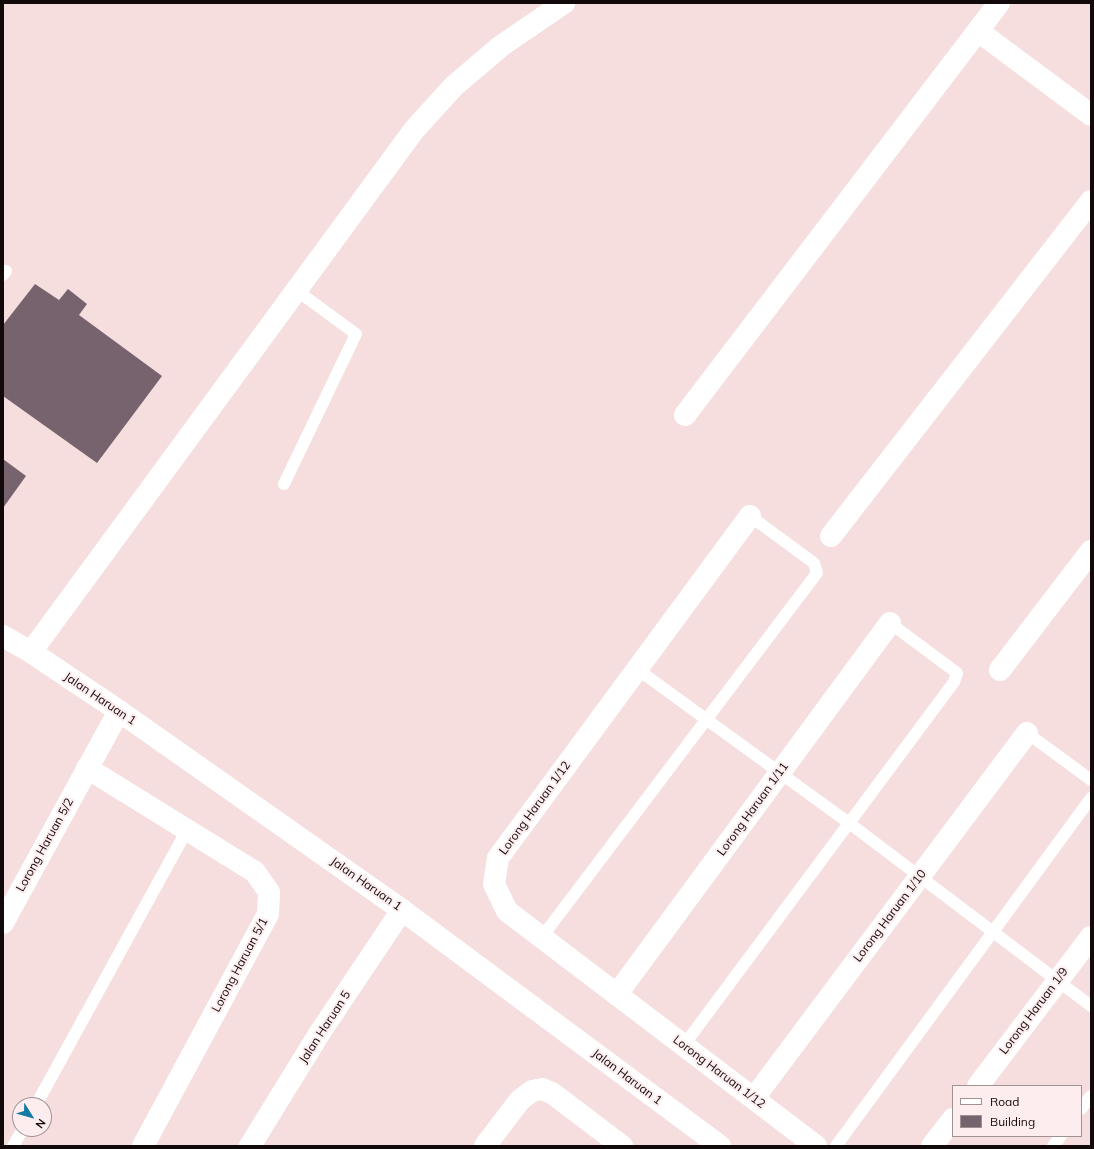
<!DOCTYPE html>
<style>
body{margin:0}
#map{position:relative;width:1094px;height:1149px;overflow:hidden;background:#f6ddde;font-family:Mulish,sans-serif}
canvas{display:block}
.frame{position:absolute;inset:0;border:4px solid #120a0a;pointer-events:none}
.legend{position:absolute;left:952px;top:1085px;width:130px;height:52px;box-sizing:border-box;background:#fdedee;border:1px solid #9f9293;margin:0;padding:5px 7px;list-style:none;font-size:12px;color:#120a0a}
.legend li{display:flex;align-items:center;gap:8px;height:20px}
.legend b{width:20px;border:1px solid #9f9293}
.north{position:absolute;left:12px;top:1097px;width:40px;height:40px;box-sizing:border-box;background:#fdedee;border:1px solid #9f9293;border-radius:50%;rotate:127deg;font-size:11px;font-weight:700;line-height:16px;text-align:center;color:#120a0a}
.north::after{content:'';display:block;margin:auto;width:14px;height:18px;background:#127aa5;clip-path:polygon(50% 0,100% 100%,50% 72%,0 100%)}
</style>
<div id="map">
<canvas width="1094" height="1149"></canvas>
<div class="frame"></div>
<ul class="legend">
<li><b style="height:5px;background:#fff"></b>Road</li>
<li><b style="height:11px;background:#76636d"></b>Building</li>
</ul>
<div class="north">N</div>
</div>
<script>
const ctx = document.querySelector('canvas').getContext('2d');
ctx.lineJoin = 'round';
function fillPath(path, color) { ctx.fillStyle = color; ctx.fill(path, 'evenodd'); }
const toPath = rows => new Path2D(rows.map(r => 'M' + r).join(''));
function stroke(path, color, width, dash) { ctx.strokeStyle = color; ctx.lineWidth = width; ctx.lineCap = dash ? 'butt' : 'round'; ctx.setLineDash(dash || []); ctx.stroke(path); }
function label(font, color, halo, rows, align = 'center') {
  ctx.font = font + ' Mulish,sans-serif'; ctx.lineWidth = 4; ctx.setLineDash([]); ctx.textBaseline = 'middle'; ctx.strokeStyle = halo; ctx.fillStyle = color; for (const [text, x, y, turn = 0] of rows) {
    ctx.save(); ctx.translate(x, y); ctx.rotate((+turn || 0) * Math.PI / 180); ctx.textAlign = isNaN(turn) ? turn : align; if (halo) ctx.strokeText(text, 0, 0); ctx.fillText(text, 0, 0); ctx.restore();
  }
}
const building = toPath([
 [35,284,59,300,68,289,87,304,79,315,162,376,97,463,3,396,3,325],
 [3,459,26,476,3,508]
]);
const service = toPath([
 [3,275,6,271],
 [284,484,356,334,296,290],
 [637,669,849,823,1091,1006],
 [1027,733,1091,780],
 [542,937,817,573,814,563,750,516],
 [684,1045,954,682,957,673,890,623],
 [36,1105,187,830],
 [1081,1109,1091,1096],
 [13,1146,23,1129],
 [836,1146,1091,798],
 [1053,1146,1061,1136]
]);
const minor = toPath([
 [978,31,1091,115],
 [685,415,999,3],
 [750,516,498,858,494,884,507,911,816,1146],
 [831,536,1091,201],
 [1000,670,1091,551],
 [87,768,255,872,269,892,268,914,143,1146],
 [3,923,119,711],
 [617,994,890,623],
 [978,1086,1091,937],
 [754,1098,1027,733],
 [485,1146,520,1100,532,1091,542,1089,552,1093,622,1146],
 [932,1146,953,1119]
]);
const tertiary = toPath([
 [31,652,414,130,454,86,501,46,564,3],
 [250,1146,319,1034,402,910]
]);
const secondary = toPath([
 [3,636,31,652,119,711,402,910,720,1146]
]);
const streetNames = [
 ["Jalan Haruan 1",100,699,34],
 ["Lorong Haruan 1/12",535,808,-54],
 ["Lorong Haruan 1/11",753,809,-54],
 ["Lorong Haruan 5/2",45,845,-61],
 ["Jalan Haruan 1",366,884,35],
 ["Lorong Haruan 1/10",890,916,-53],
 ["Lorong Haruan 5/1",240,965,-62],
 ["Lorong Haruan 1/9",1034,1011,-53],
 ["Jalan Haruan 5",325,1027,-57],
 ["Lorong Haruan 1/12",719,1072,37],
 ["Jalan Haruan 1",627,1077,37]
];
fillPath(building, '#76636d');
stroke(service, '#fff', 12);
stroke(minor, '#fff', 22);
stroke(tertiary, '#fff', 22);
stroke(secondary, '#fff', 22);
label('12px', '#120a0a', '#fdedee', streetNames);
</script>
